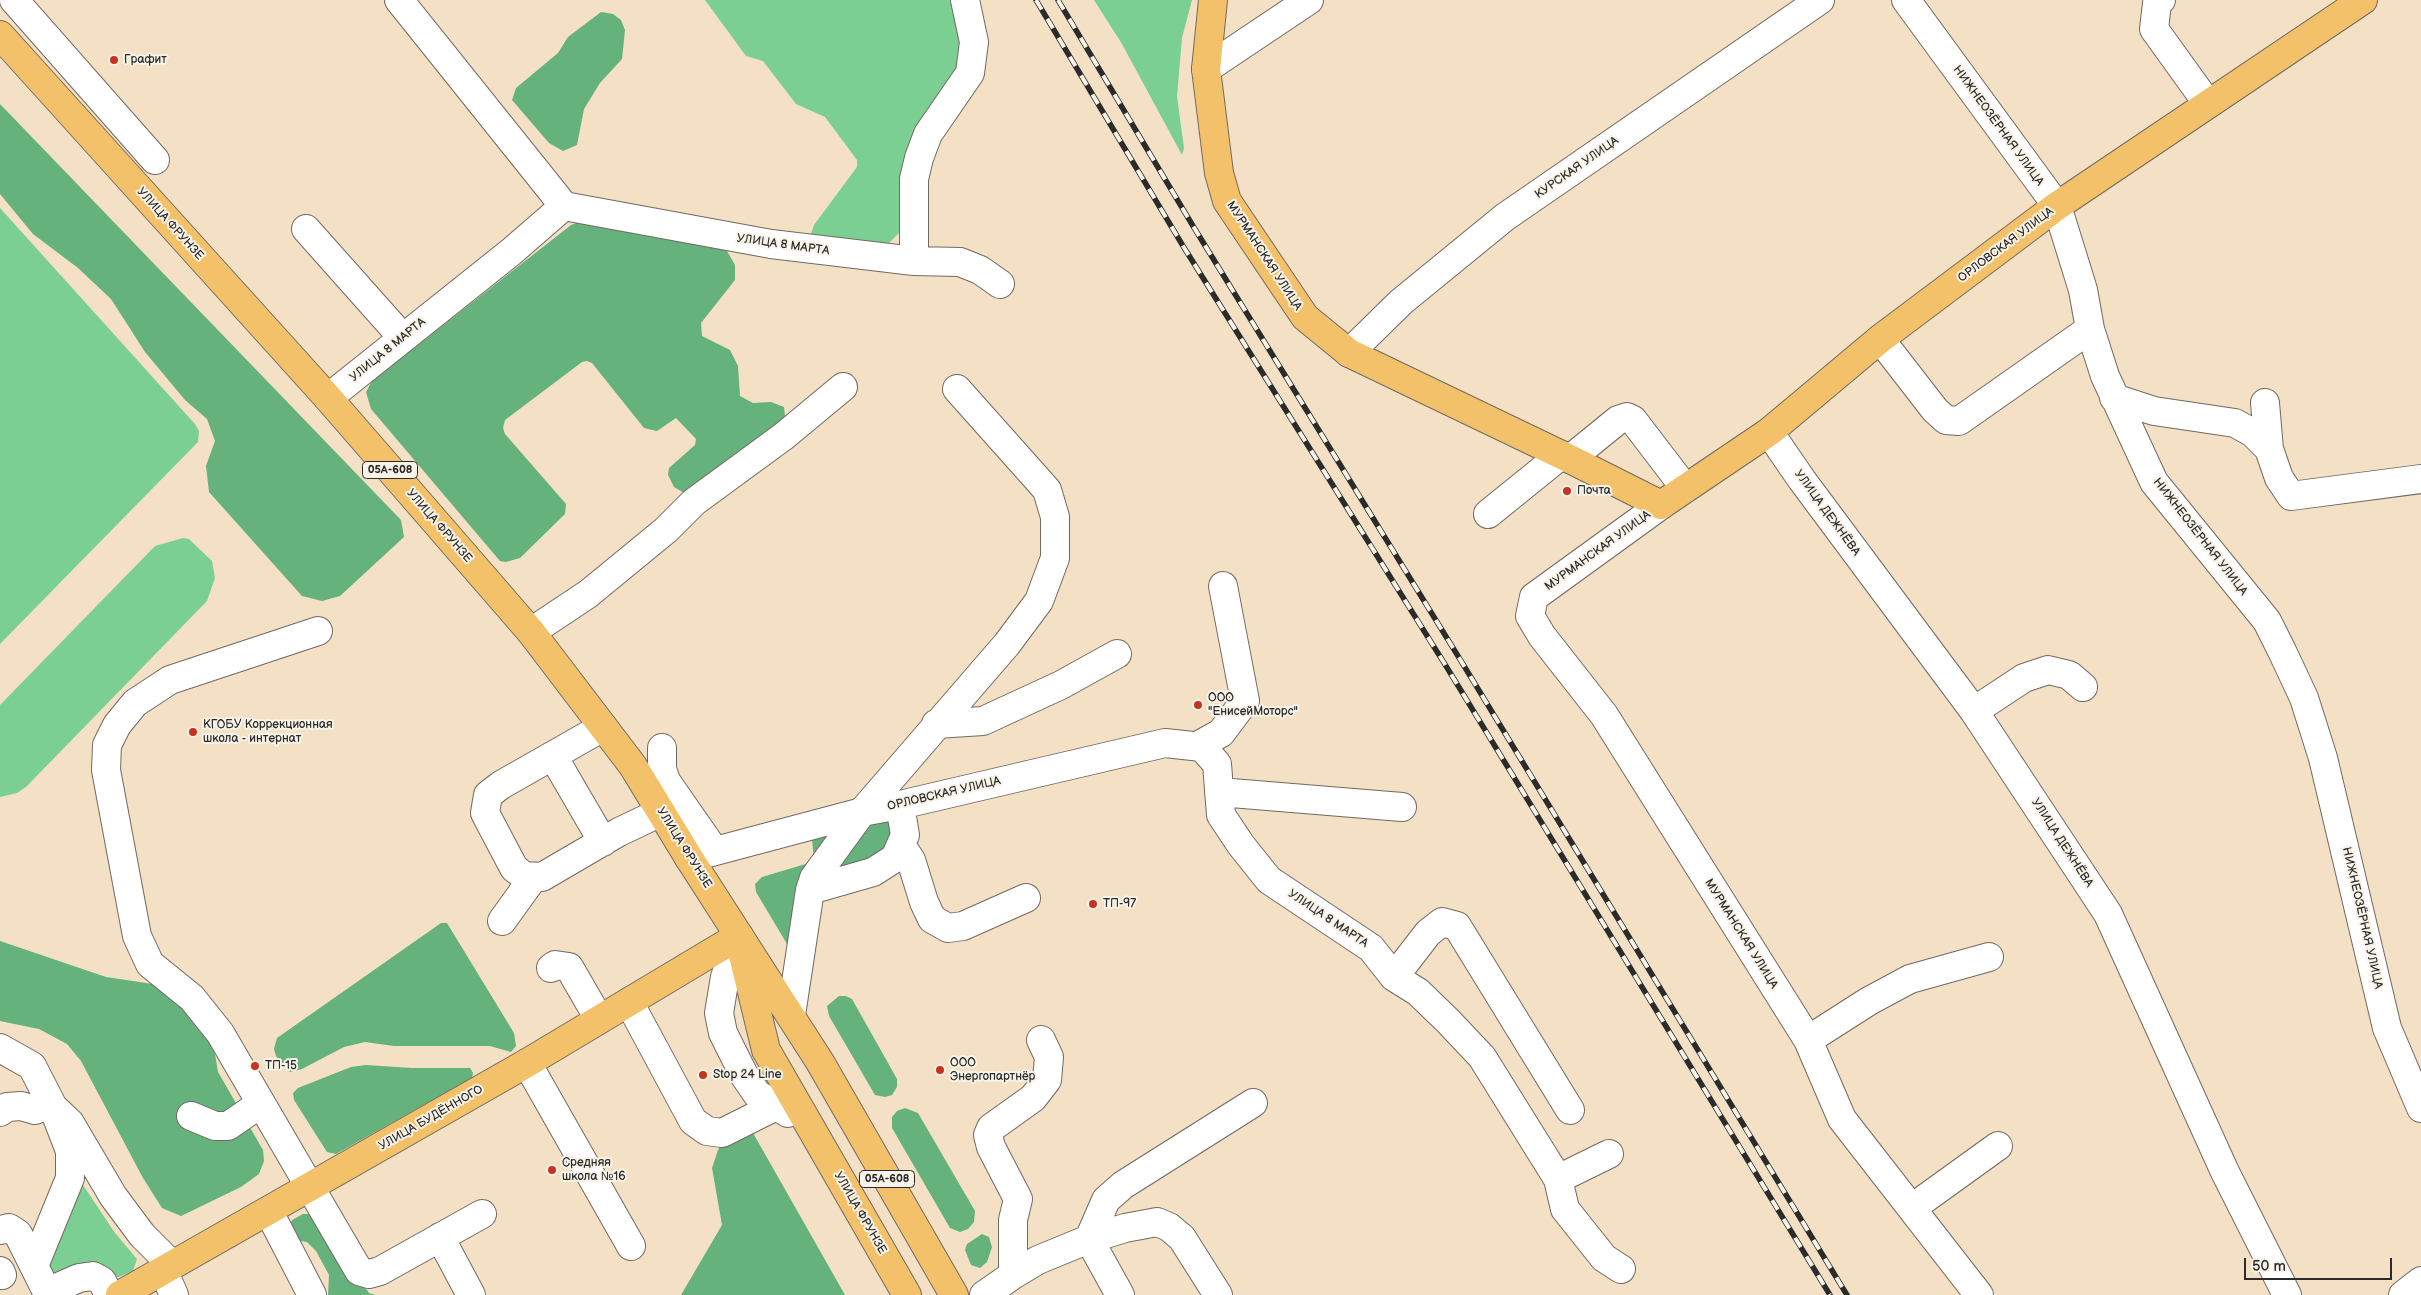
<!DOCTYPE html>
<meta charset="utf-8">
<style>
body{margin:0}
#map{position:relative;width:2421px;height:1295px;overflow:hidden;background:#f3e0c5;font-family:"Balsamiq Sans",sans-serif}
canvas{display:block}
.scale{position:absolute;left:2244px;top:1258px;width:148px;height:22px;box-sizing:border-box;border:2px solid #2b2b2b;border-top:0;padding-left:6px;font-size:15px;line-height:18px;white-space:nowrap;color:#2b2b2b;-webkit-text-stroke:4px #f7f3e8;paint-order:stroke}
</style>
<div id="map">
<canvas width="2421" height="1295"></canvas>
<div class="scale">50 m</div>
</div>
<script>
const ctx = document.querySelector('canvas').getContext('2d');
ctx.lineJoin = 'round';
function fillPath(path, color) { ctx.fillStyle = color; ctx.fill(path, 'evenodd'); }
const toPath = rows => new Path2D(rows.map(r => 'M' + r).join(''));
function stroke(path, color, width, dash) { ctx.strokeStyle = color; ctx.lineWidth = width; ctx.lineCap = dash ? 'butt' : 'round'; ctx.setLineDash(dash || []); ctx.stroke(path); }
function label(font, color, halo, rows, align = 'center') {
  ctx.font = font + ' "Balsamiq Sans",sans-serif'; ctx.lineWidth = 4; ctx.setLineDash([]); ctx.textBaseline = 'middle'; ctx.strokeStyle = halo; ctx.fillStyle = color; for (const [text, x, y, turn = 0] of rows) {
    ctx.save(); ctx.translate(x, y); ctx.rotate((+turn || 0) * Math.PI / 180); ctx.textAlign = isNaN(turn) ? turn : align; if (halo) ctx.strokeText(text, 0, 0); ctx.fillText(text, 0, 0); ctx.restore();
  }
}
const green = toPath([
 [705,0,960,0,968,40,901,231,888,244,876,248,817,241,811,234,814,225,857,167,857,160,825,117,796,104,763,61,746,56],
 [1094,0,1192,0,1182,38,1177,96,1184,148,1182,155,1122,44],
 [0,208,195,424,199,431,198,442,0,644],
 [183,538,189,539,212,561,215,578,207,601,26,787,17,793,0,797,0,705,155,546],
 [83,1185,115,1233,137,1259,133,1271,119,1277,42,1278,74,1186]
]);
const forest = toPath([
 [601,12,613,14,621,20,625,30,622,59,600,83,584,109,577,145,563,151,549,143,512,100,516,88,558,53,568,37],
 [0,104,401,520,404,537,340,596,322,601,302,596,209,492,206,466,215,441,207,419,185,400,145,352,111,299,78,268,33,234,0,194],
 [586,219,702,243,727,251,735,265,735,280,701,323,702,336,730,350,738,366,740,396,753,403,771,402,784,407,785,416,768,437,686,494,674,487,668,475,669,468,695,445,696,439,676,418,657,431,644,428,592,363,587,361,582,362,505,420,503,428,505,434,566,504,565,514,520,558,506,562,500,561,371,409,366,392,372,381,571,225],
 [895,816,892,851,830,877,859,826],
 [835,828,790,949,756,892,755,884,762,877,809,863,814,860,812,839],
 [441,923,447,923,514,1033,516,1046,511,1052,490,1046,394,1046,365,1042,344,1047,302,1069,290,1072,276,1056,274,1049,277,1038],
 [0,941,106,977,166,986,196,1018,215,1054,218,1072,263,1150,264,1161,259,1174,241,1187,181,1216,162,1208,143,1178,81,1061,67,1044,39,1029,0,1021],
 [839,996,846,996,852,999,897,1079,897,1087,892,1095,885,1097,875,1095,829,1016,827,1006],
 [366,1065,412,1068,470,1068,473,1073,472,1078,336,1154,327,1152,294,1100,293,1093,298,1088,351,1067],
 [905,1108,918,1113,975,1211,974,1222,968,1229,960,1232,950,1228,892,1128,892,1117,897,1111],
 [744,1129,753,1133,845,1295,681,1295,722,1225,712,1168,718,1150,725,1138],
 [303,1214,317,1214,369,1293,375,1295,328,1295,329,1275,316,1251,307,1242,295,1240,289,1228,292,1220],
 [982,1234,989,1237,992,1247,987,1262,980,1268,971,1265,965,1250,967,1244]
]);
const minor = toPath([
 [14,0,155,160],
 [1906,0,2057,206,2083,290,2090,329,2105,376,2154,482,2267,621,2282,651,2304,698,2323,758,2387,1028,2421,1108],
 [2161,0,2157,3,2154,29,2208,104],
 [1206,69,1309,0],
 [564,206,771,244,914,261,960,262,980,270,1000,284],
 [306,229,403,338],
 [914,261,914,179,919,158,928,134,970,73,974,42,965,0],
 [1880,339,1935,410,1946,420,1959,421,2090,329],
 [1349,353,1401,302,1505,217,1820,0],
 [328,398,511,252,564,206,399,0],
 [2114,398,2154,411,2235,423,2253,433,2269,449],
 [2265,403,2269,449,2279,478,2291,496,2421,479],
 [1769,432,1802,480,1974,711,2108,914,2225,1172,2287,1295],
 [1570,459,1618,420,1627,417,1633,420,1685,488],
 [1661,505,1534,597,1530,616,1542,636,1604,715,1808,1040,1842,1119,1979,1295],
 [1488,514,1561,455],
 [318,631,170,680,135,703,117,725,107,745,106,770,137,936,150,964,192,998,220,1033,359,1271,369,1274,380,1271,482,1214],
 [531,632,588,594,666,530,694,502,784,436,843,387],
 [1974,711,2024,678,2048,670,2069,675,2083,687],
 [936,724,983,721,1061,685,1117,654],
 [603,727,501,785,488,795,485,813,514,868,524,876,542,877,619,832,661,812],
 [1202,747,1217,764,1221,815,1241,845,1269,880,1371,948,1394,977,1418,992,1448,1021,1482,1057,1558,1179,1565,1209,1604,1258,1621,1269],
 [1202,747,1201,744,1221,733,1245,701,1223,586],
 [662,748,662,769,666,781,714,850],
 [553,756,603,842],
 [1219,792,1402,807],
 [901,845,911,860,924,902,932,919,948,928,963,926,1026,898],
 [689,858,862,812,900,805,1165,743,1202,747],
 [810,890,873,872,895,858,905,835,900,805],
 [502,921,533,878],
 [739,936,725,977,719,1013,723,1033,744,1075,757,1094,788,1113],
 [551,968,555,965,569,967,599,1019],
 [1394,977,1428,933,1442,922,1457,926,1570,1110],
 [629,1002,693,1121,707,1131,722,1133,776,1106],
 [791,1015,810,890,814,878,862,812,1007,644,1039,601,1055,558,1055,517,1047,490,957,389],
 [1808,1040,1869,1001,1910,979,1989,957],
 [0,1048,32,1066,53,1107,70,1151,70,1178,34,1266],
 [527,1063,631,1246],
 [0,1112,7,1107,21,1106,35,1110,43,1107,53,1107,70,1123,113,1196,142,1235,172,1265],
 [191,1116,215,1126,228,1126,260,1104],
 [1558,1179,1609,1154],
 [1912,1208,1998,1146],
 [269,1212,312,1295],
 [0,1230,9,1228,18,1234,47,1292,79,1278,93,1276,102,1281,109,1295],
 [440,1237,471,1295],
 [163,1270,174,1295],
 [0,1271,2,1275],
 [1013,1275,1038,1260,1089,1239,1106,1200,1123,1185,1253,1103],
 [984,1295,1013,1275,1013,1220,1018,1199,991,1147,988,1135,991,1128,1033,1098,1047,1080,1049,1057,1041,1040],
 [1120,1295,1089,1239,1125,1228,1157,1222,1169,1227,1182,1238,1218,1295],
 [2403,1295,2421,1281]
]);
const major = toPath([
 [1213,0,1206,69,1219,173,1227,201,1305,317,1349,353,1570,459,1661,505,1769,432,1880,339,2057,206,2363,0],
 [0,35,328,398,531,632,633,766,689,858,820,1062,954,1295],
 [743,955,766,1050,907,1295],
 [120,1295,527,1063,739,936]
]);
const rail = toPath([
 [1036,0,1183,246,1446,666,1830,1295],
 [1058,0,1193,226,1458,656,1847,1295]
]);
const markers = [
 [114,60,5,"#c8321e"],
 [1567,491,5,"#c8321e"],
 [1198,705,5,"#c8321e"],
 [193,732,5,"#c8321e"],
 [1093,904,5,"#c8321e"],
 [255,1066,5,"#c8321e"],
 [940,1070,5,"#c8321e"],
 [703,1075,5,"#c8321e"],
 [552,1170,5,"#c8321e"]
];
const shields = [
 [390,470,55],
 [887,1179,55]
];
const shieldNames = [
 ["05А-608",390,470],
 ["05А-608",887,1179]
];
const poiNames = [
 ["Графит",124,60],
 ["Почта",1577,491],
 ["ООО",1208,698],
 ["\"ЕнисейМоторс\"",1208,712],
 ["КГОБУ Коррекционная",203,725],
 ["школа - интернат",203,739],
 ["ТП-97",1103,904],
 ["ООО",950,1063],
 ["Энергопартнёр",950,1077],
 ["ТП-15",265,1066],
 ["Stop 24 Line",713,1075],
 ["Средняя",562,1163],
 ["школа №16",562,1177]
];
const streetNames = [
 ["НИЖНЕОЗЁРНАЯ УЛИЦА",1998,126,54],
 ["КУРСКАЯ УЛИЦА",1577,168,-35],
 ["УЛИЦА ФРУНЗЕ",170,224,48],
 ["УЛИЦА 8 МАРТА",783,245,8],
 ["ОРЛОВСКАЯ УЛИЦА",2006,245,-37],
 ["МУРМАНСКАЯ УЛИЦА",1264,256,57],
 ["УЛИЦА 8 МАРТА",388,350,-39],
 ["УЛИЦА ДЕЖНЁВА",1827,513,54],
 ["УЛИЦА ФРУНЗЕ",439,526,49],
 ["НИЖНЕОЗЁРНАЯ УЛИЦА",2200,537,52],
 ["МУРМАНСКАЯ УЛИЦА",1598,551,-36],
 ["ОРЛОВСКАЯ УЛИЦА",944,794,-13],
 ["УЛИЦА ДЕЖНЁВА",2062,843,57],
 ["УЛИЦА ФРУНЗЕ",684,848,58],
 ["НИЖНЕОЗЁРНАЯ УЛИЦА",2362,918,77],
 ["УЛИЦА 8 МАРТА",1328,919,34],
 ["МУРМАНСКАЯ УЛИЦА",1741,934,58],
 ["УЛИЦА БУДЁННОГО",431,1118,-30],
 ["УЛИЦА ФРУНЗЕ",860,1213,60]
];
fillPath(green, '#7ccf92');
fillPath(forest, '#65b27c');
stroke(minor, '#716a61', 30);
stroke(major, '#716a61', 30);
stroke(minor, '#fff', 28);
stroke(major, '#f4c16b', 28);
stroke(rail, '#2b2b2b', 5.5);
stroke(rail, '#f7f3e8', 4, [11]);
for (const [x, y, r, color] of markers) { const dot = new Path2D(); dot.arc(x, y, r, 0, 2 * Math.PI); ctx.fillStyle = color; ctx.fill(dot); stroke(dot, '#f7f3e8', 2); }
for (const [x, y, w] of shields) { const box = new Path2D(); box.roundRect(x - w / 2, y - 8.5, w, 17, 4); ctx.fillStyle = '#f7f3e8'; ctx.fill(box); stroke(box, '#2b2b2b', 1); }
label('bold 11px', '#2b2b2b', null, shieldNames);
label('12px', '#2b2b2b', '#f7f3e8', poiNames, 'left');
label('12px', '#2b2b2b', '#f7f3e8', streetNames);
</script>
